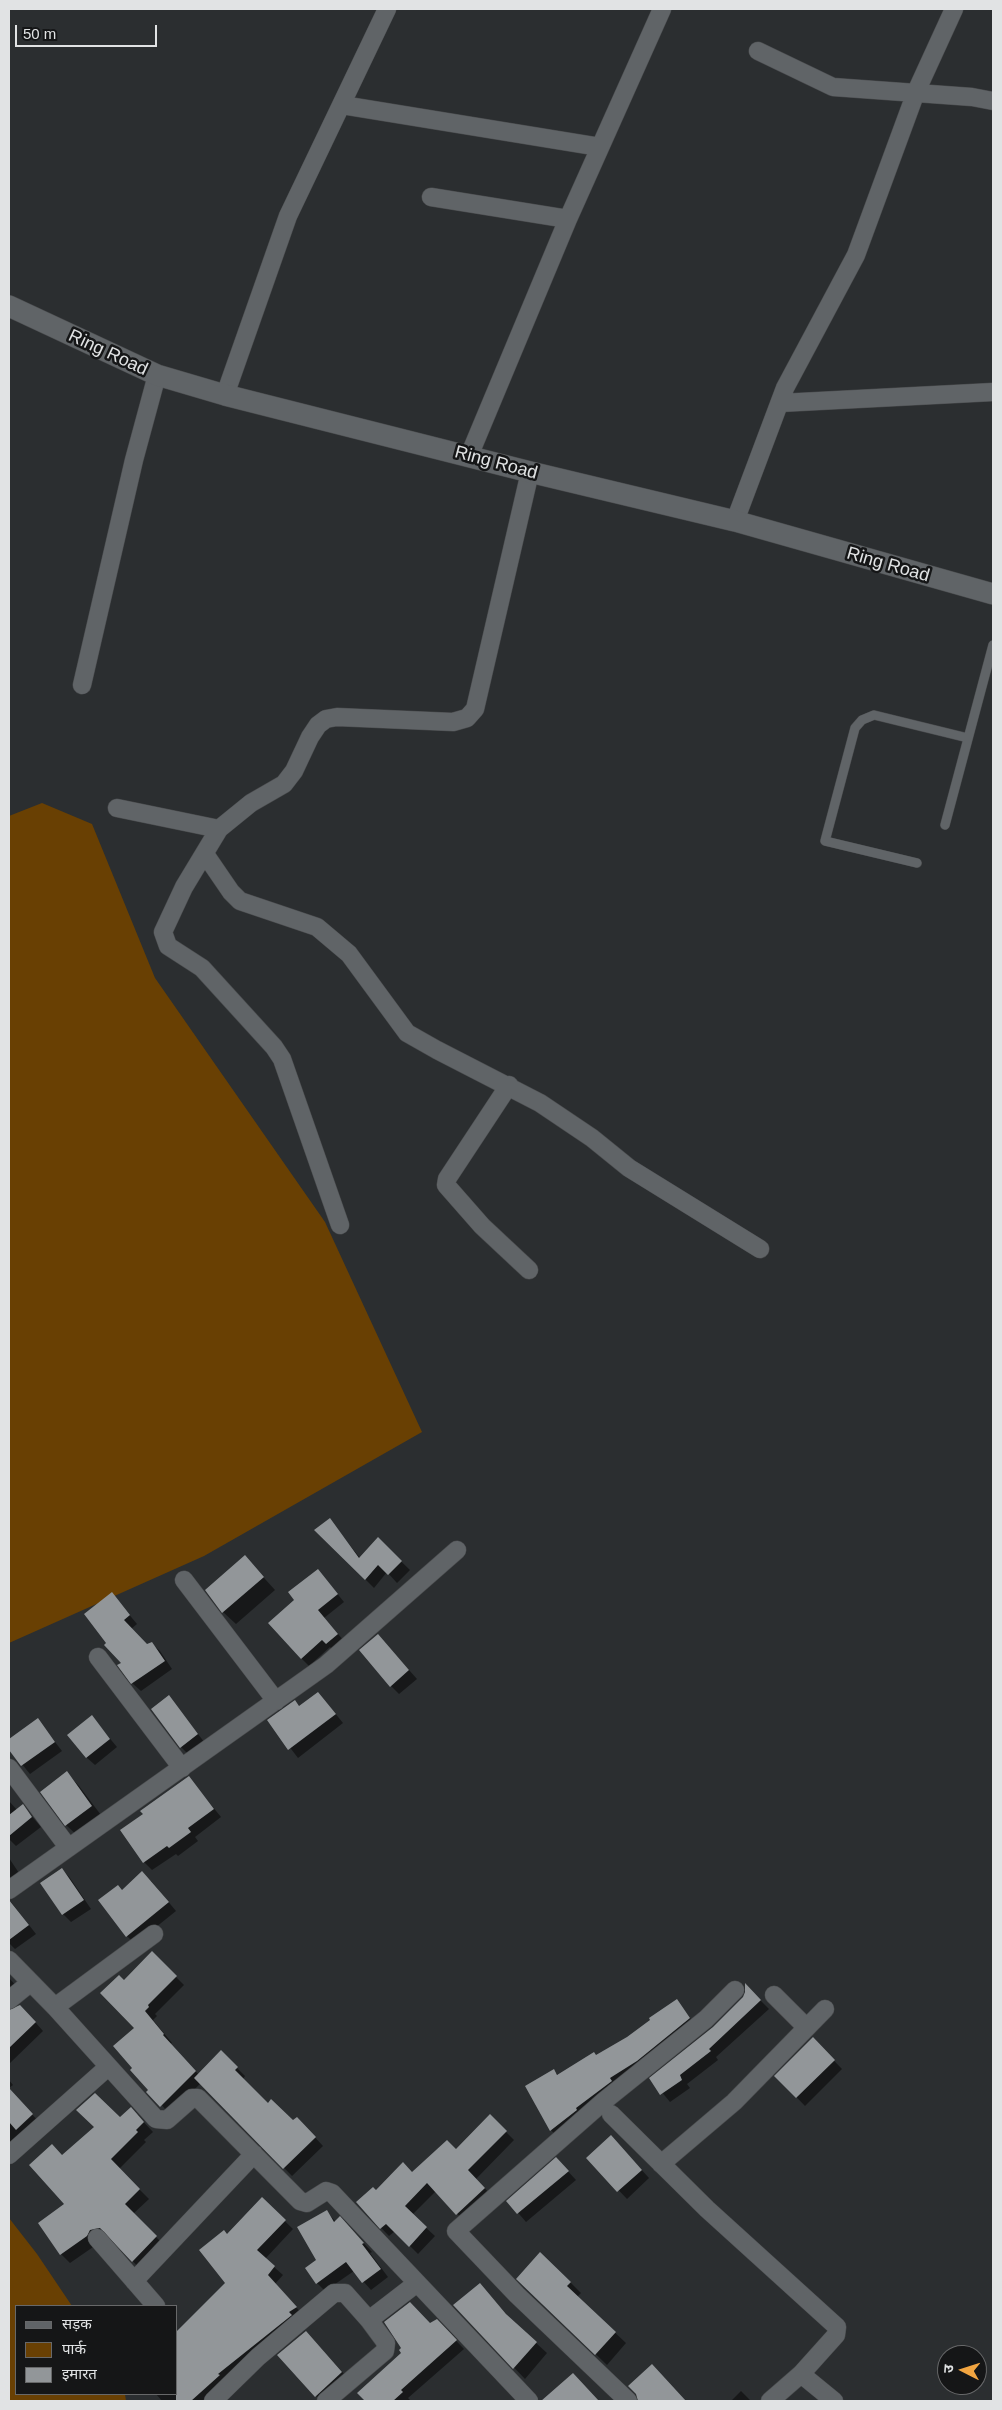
<!DOCTYPE html>
<meta charset="utf-8">
<style>
body{margin:0}
#map{position:relative;width:1002px;height:2410px;overflow:hidden;background:#2b2e30;font-family:Helvetica,"Noto Sans Devanagari",sans-serif}
canvas{display:block}
.frame{position:absolute;inset:0;border:10px solid #e1e3e4;pointer-events:none}
.legend{position:absolute;left:15px;top:2305px;width:162px;height:90px;box-sizing:border-box;background:#151617;border:1px solid #676869;margin:0;padding:6px 9px;list-style:none;font-size:15px;color:#e1e3e4}
.legend li{display:flex;align-items:center;gap:10px;height:25px}
.legend b{width:25px;border:1px solid #676869}
.north{position:absolute;left:937px;top:2345px;width:50px;height:50px;box-sizing:border-box;background:#151617;border:1px solid #676869;border-radius:50%;rotate:275deg;font-size:14px;font-weight:700;line-height:20px;text-align:center;color:#e1e3e4}
.north::after{content:'';display:block;margin:auto;width:18px;height:22px;background:#f2a541;clip-path:polygon(50% 0,100% 100%,50% 72%,0 100%)}
.scale{position:absolute;left:15px;top:25px;width:142px;height:22px;box-sizing:border-box;border:2px solid #e1e3e4;border-top:0;padding-left:6px;font-size:15px;line-height:18px;white-space:nowrap;color:#e1e3e4;-webkit-text-stroke:4px #151617;paint-order:stroke}
</style>
<div id="map">
<canvas width="1002" height="2410"></canvas>
<div class="frame"></div>
<ul class="legend">
<li><b style="height:6px;background:#606467"></b>सड़क</li>
<li><b style="height:14px;background:#694003"></b>पार्क</li>
<li><b style="height:14px;background:#929699"></b>इमारत</li>
</ul>
<div class="north">उ</div>
<div class="scale">50 m</div>
</div>
<script>
const ctx = document.querySelector('canvas').getContext('2d');
ctx.lineJoin = 'round';
function fillPath(path, color) { ctx.fillStyle = color; ctx.fill(path, 'evenodd'); }
const toPath = rows => new Path2D(rows.map(r => 'M' + r).join(''));
function stroke(path, color, width, dash) { ctx.strokeStyle = color; ctx.lineWidth = width; ctx.lineCap = dash ? 'butt' : 'round'; ctx.setLineDash(dash || []); ctx.stroke(path); }
function label(font, color, halo, rows, align = 'center') {
  ctx.font = font + ' Helvetica,sans-serif'; ctx.lineWidth = 5; ctx.setLineDash([]); ctx.textBaseline = 'middle'; ctx.strokeStyle = halo; ctx.fillStyle = color; for (const [text, x, y, turn = 0] of rows) {
    ctx.save(); ctx.translate(x, y); ctx.rotate((+turn || 0) * Math.PI / 180); ctx.textAlign = isNaN(turn) ? turn : align; if (halo) ctx.strokeText(text, 0, 0); ctx.fillText(text, 0, 0); ctx.restore();
  }
}
const green = toPath([
 [42,803,92,824,155,978,325,1222,422,1432,204,1556,9,1643,9,816],
 [9,2218,37,2254,72,2306,16,2306,16,2394,125,2394,126,2401,9,2401]
]);
const shadow = toPath([
 [330,1520,360,1558,378,1539,410,1570,397,1583,387,1572,374,1588,316,1530],
 [245,1557,275,1590,236,1624,223,1612],
 [318,1570,344,1602,324,1618,345,1642,334,1651,330,1647,309,1666,301,1658,296,1600],
 [112,1594,137,1624,131,1629,148,1646,151,1643,160,1651,172,1669,141,1691,132,1683,123,1663],
 [378,1635,417,1679,399,1694,391,1686],
 [169,1697,205,1743,189,1755,181,1747],
 [326,1702,343,1723,298,1758,269,1720],
 [92,1717,117,1747,95,1765,86,1757],
 [38,1720,62,1751,30,1774,9,1748,9,1741],
 [67,1773,79,1786,104,1819,79,1837,66,1825],
 [189,1778,221,1817,195,1837,198,1841,178,1856,176,1854,152,1870,144,1862,144,1814],
 [9,1801,17,1810,23,1806,41,1827,16,1846,9,1839],
 [9,1858,21,1876,9,1884],
 [62,1869,70,1878,91,1909,71,1922,63,1914],
 [151,1881,176,1911,135,1944,127,1936,122,1891],
 [11,1902,36,1934,15,1949,9,1943,9,1903],
 [152,1953,184,1985,155,2014,157,2016,153,2020,172,2043,170,2044,199,2075,221,2052,245,2076,243,2079,268,2104,293,2122,297,2118,323,2146,292,2176,201,2083,169,2114,133,2069,135,2028,124,1982],
 [9,1978,20,1990,9,2003],
 [746,1986,769,2009,716,2057,718,2060,687,2084,690,2088,670,2102,651,2079,714,2028,744,1998],
 [677,2001,697,2027,559,2139,551,2130,526,2086,553,2071,558,2075,597,2057,627,2038],
 [9,2011,28,2014,43,2031,9,2064],
 [813,2039,842,2069,805,2106,776,2076],
 [9,2080,13,2085,9,2088],
 [9,2089,40,2123,9,2146],
 [490,2116,514,2140,476,2179,493,2197,465,2222,436,2191,412,2215,435,2236,418,2254,395,2231,389,2236,357,2203,456,2151],
 [140,2118,153,2132,144,2140,146,2142,119,2169,149,2199,133,2214,165,2246,141,2270,110,2237,100,2239,96,2245,70,2263,61,2254,66,2205,63,2156,120,2119],
 [619,2145,649,2178,627,2199,588,2158],
 [564,2167,576,2180,526,2222,508,2201],
 [262,2199,293,2229,265,2259,283,2275,275,2284,304,2316,208,2401,162,2401,156,2394,176,2394,227,2283,228,2235],
 [326,2211,336,2222,340,2218,372,2252,370,2253,388,2277,371,2290,354,2271,325,2291,317,2283],
 [518,2279,570,2282,581,2293,577,2297,626,2343,607,2365],
 [480,2284,513,2322,547,2353,525,2379,455,2306],
 [437,2321,464,2349,408,2398,411,2401,367,2401,359,2393,403,2353,430,2324],
 [318,2345,354,2385,321,2401,316,2396],
 [741,2391,751,2401,731,2401]
]);
const building = toPath([
 [330,1518,359,1558,378,1537,402,1561,388,1575,378,1565,365,1580,314,1530],
 [245,1555,264,1577,222,1613,205,1590],
 [318,1569,338,1594,318,1610,338,1634,326,1644,322,1640,301,1659,268,1623,294,1600,288,1592],
 [112,1592,130,1615,124,1620,147,1644,152,1642,165,1661,131,1684,117,1665,121,1663,104,1645,106,1643,84,1614],
 [378,1634,409,1670,390,1687,359,1650],
 [318,1692,336,1714,288,1750,267,1720,295,1700,299,1706],
 [169,1695,198,1734,180,1748,151,1709],
 [92,1715,110,1739,86,1758,67,1735],
 [38,1718,55,1742,21,1766,9,1750,9,1739],
 [67,1771,92,1806,65,1826,40,1792],
 [189,1776,214,1809,188,1828,191,1832,169,1848,167,1846,143,1863,120,1830,143,1814,140,1811],
 [23,1804,32,1817,9,1836,9,1815],
 [62,1868,84,1900,62,1915,40,1883],
 [142,1871,169,1902,126,1937,98,1900,118,1885,122,1890],
 [9,1900,29,1925,9,1940],
 [152,1951,177,1976,148,2005,149,2007,145,2011,164,2034,163,2035,196,2071,160,2107,146,2092,148,2090,130,2070,132,2068,113,2046,134,2028,100,1993,119,1975,124,1980],
 [745,1983,761,2000,709,2049,711,2051,680,2075,682,2080,660,2095,649,2078,713,2027,743,1997,745,1992],
 [677,1999,690,2018,637,2061,610,2078,612,2081,576,2108,577,2110,550,2131,525,2086,554,2069,557,2075,594,2052,596,2055,627,2037,650,2020,649,2018],
 [20,2005,36,2022,9,2048,9,2010],
 [813,2037,835,2060,796,2098,774,2076],
 [221,2050,238,2067,235,2070,268,2103,271,2099,293,2120,297,2117,316,2137,283,2169,194,2078],
 [9,2088,33,2114,16,2130,9,2122],
 [95,2093,120,2117,131,2107,144,2122,136,2130,138,2132,111,2159,140,2189,125,2204,157,2236,132,2262,100,2228,90,2230,87,2236,60,2255,38,2223,64,2204,29,2165,52,2144,62,2155,94,2127,76,2110],
 [490,2114,507,2131,468,2170,485,2188,456,2215,427,2183,405,2206,427,2227,409,2247,386,2224,380,2229,356,2202,373,2187,376,2190,403,2162,412,2172,447,2140,456,2149],
 [611,2135,642,2170,617,2192,586,2158],
 [556,2157,569,2171,517,2214,506,2201],
 [262,2197,286,2220,257,2250,275,2266,268,2275,297,2307,289,2312,292,2315,218,2374,220,2375,191,2401,176,2401,176,2332,225,2283,199,2250,224,2230,227,2234],
 [327,2210,334,2222,340,2216,364,2243,362,2244,381,2269,362,2283,346,2262,316,2284,305,2268,316,2260,297,2227],
 [540,2252,571,2282,567,2286,616,2332,595,2355,516,2279],
 [480,2283,506,2314,537,2342,513,2369,453,2305],
 [410,2302,430,2323,437,2319,457,2340,401,2390,403,2392,393,2401,365,2401,357,2393,401,2353,399,2350,401,2348,384,2322],
 [306,2331,342,2372,315,2397,277,2355],
 [652,2364,686,2401,638,2401,636,2394,628,2386],
 [573,2373,599,2401,541,2401]
]);
const service = toPath([
 [945,825,993,645],
 [917,863,825,841,855,728,862,720,874,715,968,738]
]);
const minor = toPath([
 [758,51,833,87,972,97,993,101],
 [342,105,600,147],
 [431,197,568,219],
 [225,395,288,216,387,9],
 [780,403,993,392],
 [469,456,568,219,662,9],
 [735,521,785,388,856,255,916,92,954,9],
 [82,685,134,460,157,375],
 [117,808,219,829],
 [205,854,231,892,240,901,317,927,349,954,407,1033,437,1050,540,1103,592,1138,629,1168,760,1249],
 [509,1085,447,1179,446,1185,482,1226,529,1270],
 [340,1225,282,1059,274,1047,202,968,168,946,163,932,184,887,219,829,251,803,284,784,294,771,310,737,318,725,326,719,337,717,453,722,467,718,475,709,530,472],
 [184,1580,276,1701],
 [98,1657,182,1768],
 [9,1768,68,1847],
 [9,1890,326,1665,457,1550],
 [9,1960,55,2007,156,2119,167,2120,192,2098,198,2098,300,2201,307,2203,326,2191,332,2193,529,2401],
 [774,1995,806,2027],
 [9,2000,30,1983],
 [55,2007,154,1934],
 [611,2114,707,2209,837,2327,836,2335,801,2374,770,2401],
 [9,2155,108,2067],
 [661,2164,734,2102,825,2009],
 [97,2238,156,2306],
 [134,2281,254,2154],
 [801,2374,834,2401],
 [213,2401,258,2357,334,2293,345,2293,369,2320],
 [326,2401,385,2351,386,2343,369,2320,417,2283],
 [628,2401,517,2295,456,2231,604,2101,706,2019,735,1990]
]);
const tertiary = toPath([
 [9,306,157,375,225,395,530,472,735,521,993,594]
]);
const streetNames = [
 ["Ring Road",108,353,25],
 ["Ring Road",496,463,15],
 ["Ring Road",888,565,16]
];
fillPath(green, '#694003');
fillPath(shadow, '#0007');
fillPath(building, '#929699');
stroke(service, '#494b4d', 10);
stroke(minor, '#494b4d', 19);
stroke(tertiary, '#494b4d', 22);
stroke(service, '#606467', 9);
stroke(minor, '#606467', 18);
stroke(tertiary, '#606467', 21);
label('18px', '#e1e3e4', '#151617', streetNames);
</script>
